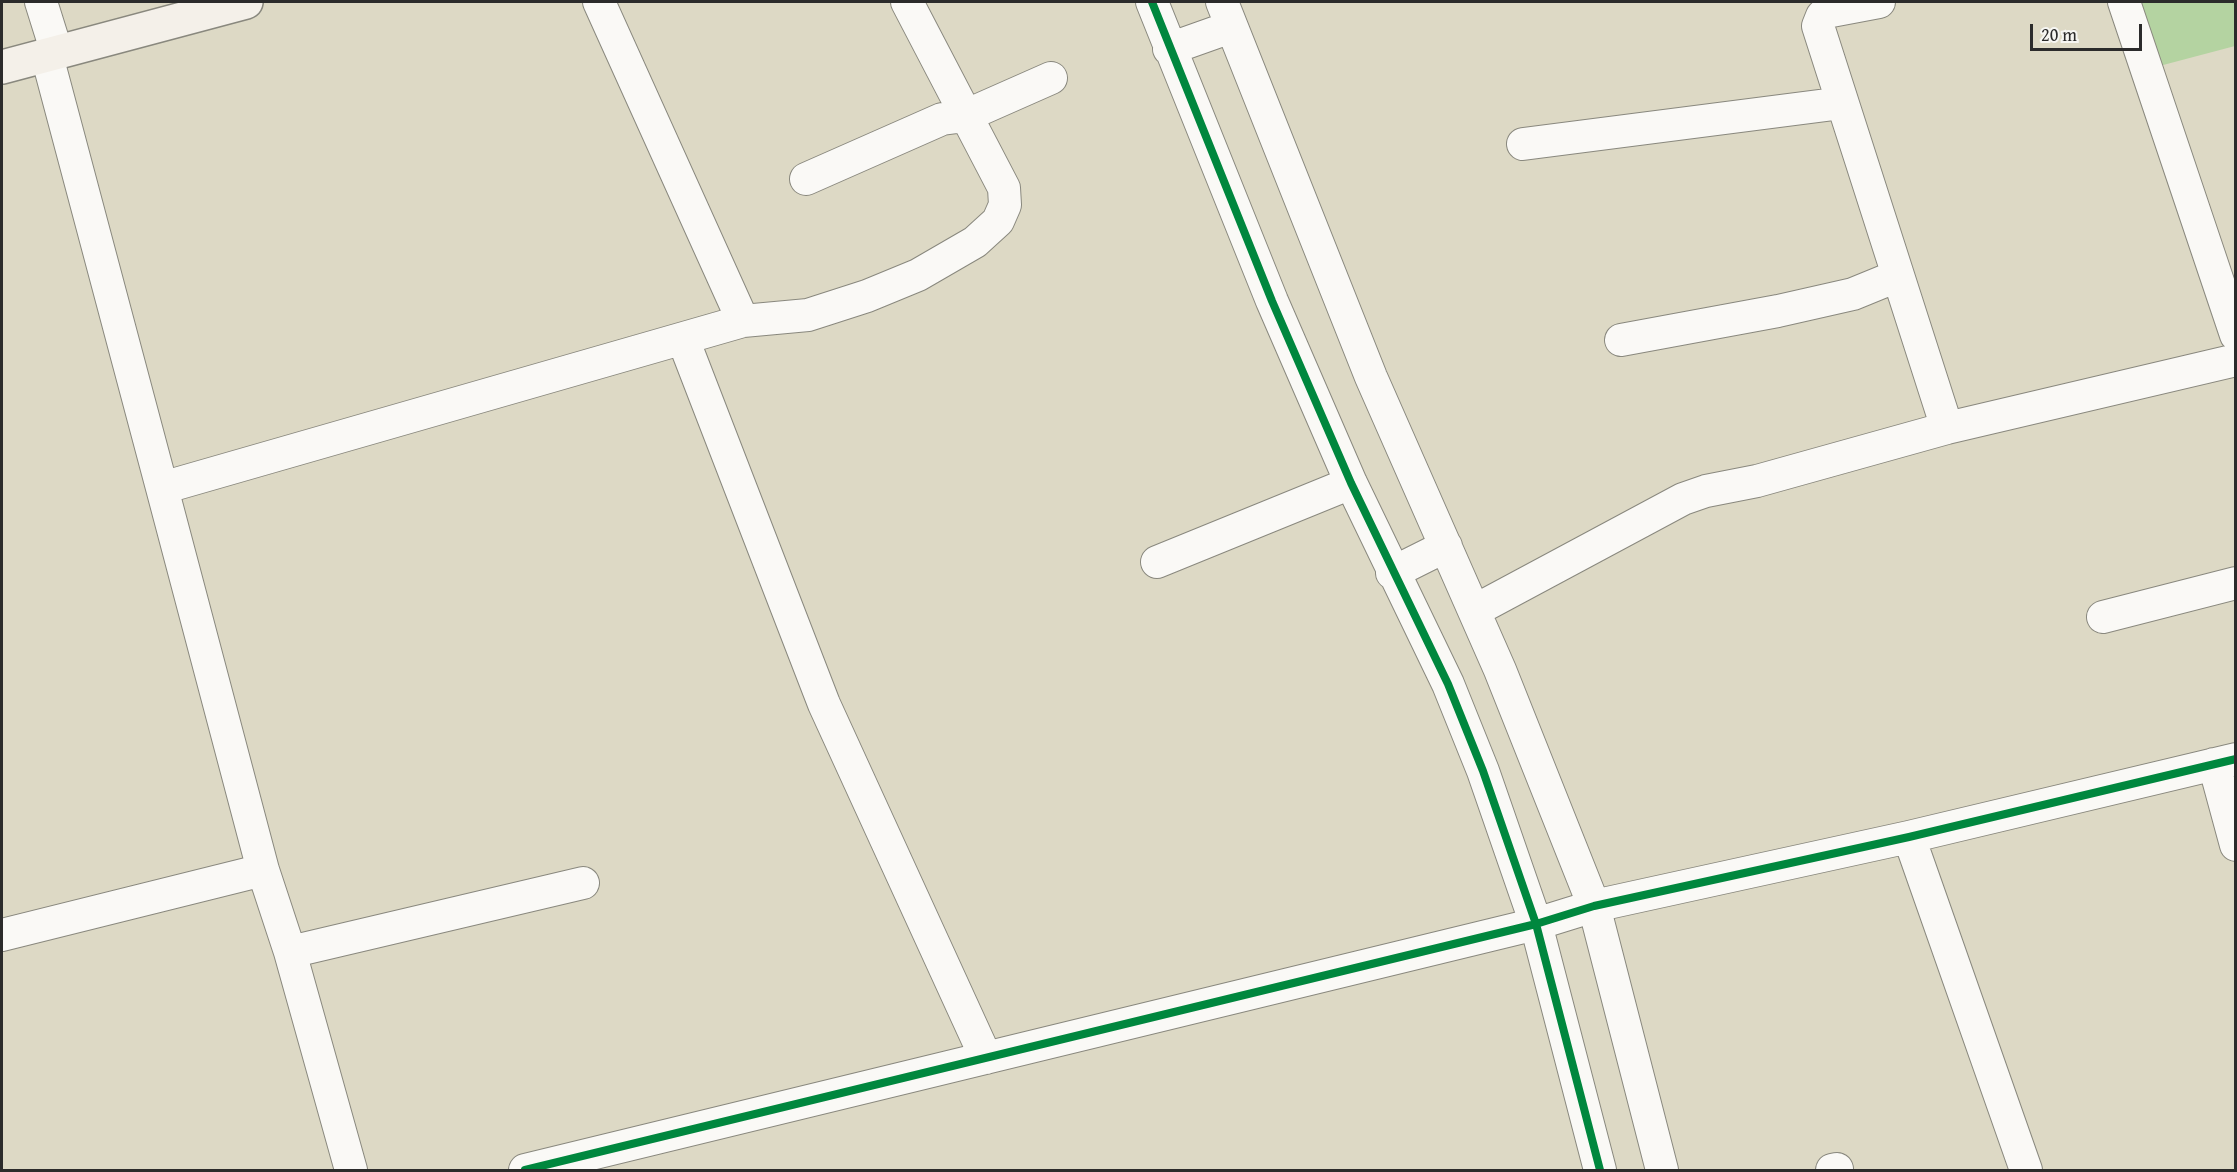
<!DOCTYPE html>
<style>
body{margin:0}
#map{position:relative;width:2237px;height:1172px;overflow:hidden;background:#ddd9c5;font-family:"Gentium Book Plus",serif}
canvas{display:block}
.frame{position:absolute;inset:0;border:3px solid #2b2b2b;pointer-events:none}
.scale{position:absolute;left:2030px;top:24px;width:112px;height:27px;box-sizing:border-box;border:3px solid #2b2b2b;border-top:0;padding-left:8px;font-size:18px;line-height:21px;white-space:nowrap;color:#2b2b2b;-webkit-text-stroke:4px #f6f6f2;paint-order:stroke}
</style>
<div id="map">
<canvas width="2237" height="1172"></canvas>
<div class="frame"></div>
<div class="scale">20 m</div>
</div>
<script>
const ctx = document.querySelector('canvas').getContext('2d');
ctx.lineJoin = 'round';
function fillPath(path, color) { ctx.fillStyle = color; ctx.fill(path, 'evenodd'); }
const toPath = rows => new Path2D(rows.map(r => 'M' + r).join(''));
function stroke(path, color, width, dash) { ctx.strokeStyle = color; ctx.lineWidth = width; ctx.lineCap = dash ? 'butt' : 'round'; ctx.setLineDash(dash || []); ctx.stroke(path); }
const green = toPath([
 [2124,2,2235,2,2235,46,2148,69]
]);
const street = toPath([
 [41,2,57,53],
 [599,2,743,321,808,315,867,296,918,275,975,242,998,221,1005,205,1004,188,907,2],
 [1152,2,1272,301,1351,483,1448,684,1483,771,1536,924,1600,1170],
 [1222,2,1371,377,1500,670,1594,906,1662,1170],
 [1879,2,1826,12,1822,16,1818,26,1947,428],
 [2124,2,2236,335],
 [1169,49,1231,27],
 [47,56,162,488,743,321],
 [1523,144,1842,103],
 [806,179,942,119,965,116,1051,78],
 [683,339,824,704,986,1058],
 [1621,340,1778,311,1853,294,1897,276],
 [162,488,263,870,290,952,351,1170],
 [1157,562,1351,483],
 [1392,573,1446,546],
 [1474,611,1683,499,1706,491,1757,481,1947,428,2236,360],
 [2103,617,2236,583],
 [2214,764,2236,845],
 [1909,837,2026,1170],
 [2,935,263,870],
 [290,952,583,883],
 [525,1170,1536,924,1594,906,1909,837,2236,759],
 [1832,1170,1837,1169]
]);
const secondary = toPath([
 [2,67,246,2]
]);
const cycleway = toPath([
 [1152,2,1272,301,1351,483,1448,684,1483,771,1536,924,1600,1170],
 [525,1170,1536,924,1594,906,1909,837,2236,759]
]);
fillPath(green, '#b4d3a1');
stroke(street, '#89887e', 34);
stroke(secondary, '#89887e', 36);
stroke(street, '#faf9f6', 32);
stroke(secondary, '#f4f0e9', 33);
stroke(cycleway, '#00873e', 8);
</script>
